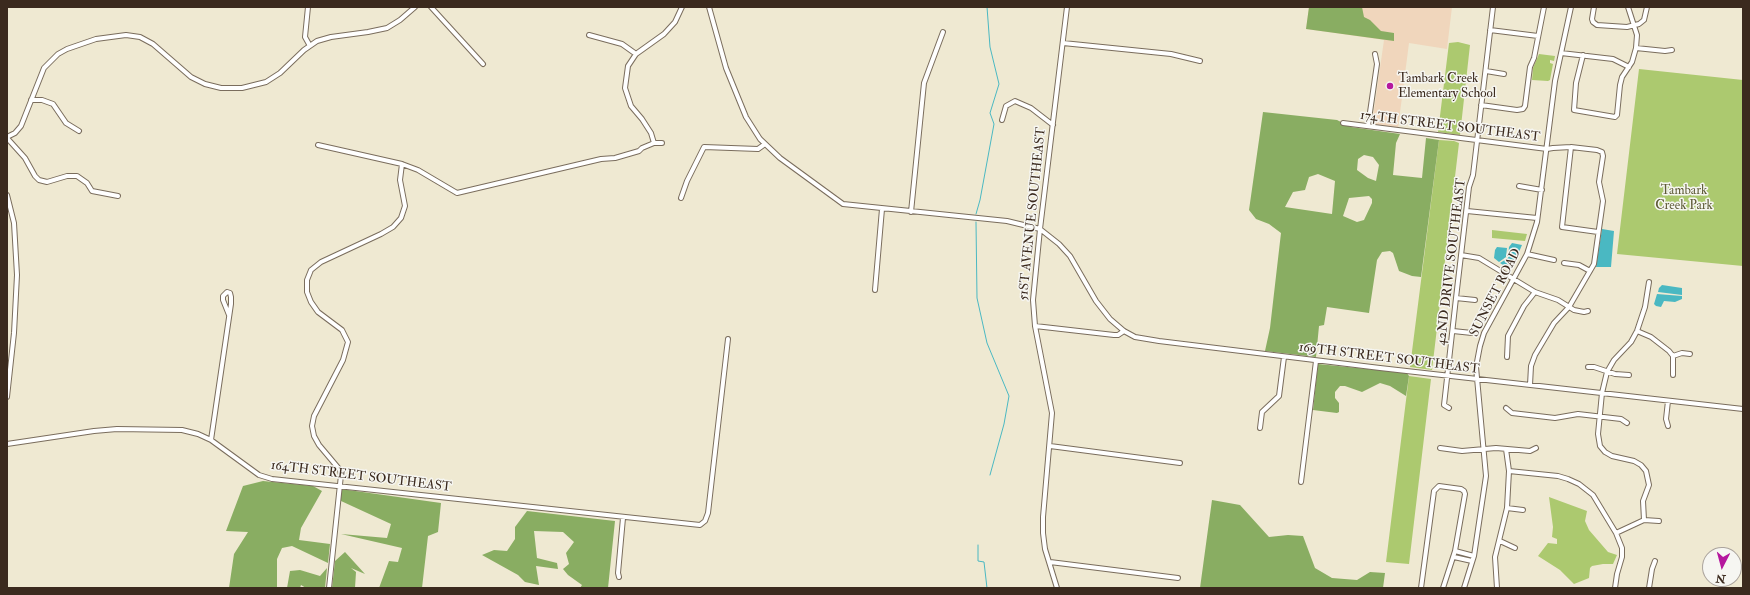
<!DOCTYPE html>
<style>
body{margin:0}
#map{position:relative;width:1750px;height:595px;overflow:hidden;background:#efe9d2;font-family:"IM FELL Double Pica",serif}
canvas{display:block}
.frame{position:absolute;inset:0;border:8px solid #3b2a1e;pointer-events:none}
.north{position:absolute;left:1702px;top:547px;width:40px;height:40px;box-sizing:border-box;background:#f6f6f2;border:1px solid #aba49d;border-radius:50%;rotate:186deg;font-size:11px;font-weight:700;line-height:16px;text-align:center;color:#3b2a1e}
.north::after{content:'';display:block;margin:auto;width:14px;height:18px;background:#b5179e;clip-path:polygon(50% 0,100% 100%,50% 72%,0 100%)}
</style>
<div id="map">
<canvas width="1750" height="595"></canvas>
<div class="frame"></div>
<div class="north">N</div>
</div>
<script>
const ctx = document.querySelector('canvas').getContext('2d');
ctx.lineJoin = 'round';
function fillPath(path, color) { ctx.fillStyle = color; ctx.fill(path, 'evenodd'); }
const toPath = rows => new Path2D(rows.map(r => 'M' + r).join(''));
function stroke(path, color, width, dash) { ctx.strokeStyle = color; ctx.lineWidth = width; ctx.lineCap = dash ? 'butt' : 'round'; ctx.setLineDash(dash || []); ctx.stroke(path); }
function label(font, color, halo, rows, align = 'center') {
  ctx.font = font + ' "IM FELL Double Pica",serif'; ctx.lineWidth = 3; ctx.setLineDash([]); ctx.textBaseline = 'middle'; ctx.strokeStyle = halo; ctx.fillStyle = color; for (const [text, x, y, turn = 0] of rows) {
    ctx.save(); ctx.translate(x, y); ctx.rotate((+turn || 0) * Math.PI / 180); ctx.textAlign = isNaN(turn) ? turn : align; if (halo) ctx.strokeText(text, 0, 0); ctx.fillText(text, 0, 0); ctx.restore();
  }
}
const built = toPath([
 [1309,7,1452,7,1447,49,1409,43,1398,128,1372,124,1384,40,1306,29]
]);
const green = toPath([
 [1458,42,1470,45,1460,135,1438,132,1449,43],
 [1539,54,1555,56,1554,61,1550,60,1550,63,1553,64,1550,80,1548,81,1532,80,1533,68],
 [1639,69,1743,80,1743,266,1617,254],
 [1439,140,1454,141,1459,143,1432,370,1410,367],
 [1492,230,1527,234,1525,241,1492,238],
 [1409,376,1431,379,1409,564,1386,562],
 [1549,497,1587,511,1585,521,1589,530,1608,552,1617,555,1613,564,1603,564,1592,566,1590,568,1589,578,1574,584,1560,570,1538,556,1548,543,1557,544,1557,539,1552,537,1553,527]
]);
const forest = toPath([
 [1309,7,1362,7,1364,17,1370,20,1381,31,1394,33,1394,41,1306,29],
 [1263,112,1337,120,1351,127,1400,134,1396,143,1393,175,1422,178,1426,138,1439,140,1421,277,1412,276,1399,271,1393,253,1390,251,1382,252,1377,260,1369,313,1327,307,1324,325,1319,326,1316,357,1265,351,1270,328,1281,233,1269,224,1256,219,1249,210],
 [1364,155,1373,157,1379,165,1376,181,1368,178,1357,170,1358,159],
 [1318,174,1335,181,1332,214,1285,207,1293,192,1305,190,1309,177],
 [1369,196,1372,199,1372,203,1364,220,1357,222,1343,216,1349,198],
 [1318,364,1407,373,1409,376,1406,396,1390,386,1380,383,1362,392,1345,386,1340,386,1335,392,1335,398,1339,403,1339,412,1337,413,1313,410],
 [263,481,313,486,322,491,301,528,299,540,330,544,328,563,292,546,282,548,277,559,277,588,229,588,234,554,248,532,226,531,243,486],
 [341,489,441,503,438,532,428,536,422,588,379,588,389,561,398,562,402,548,341,534,387,538,391,524,341,501],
 [1212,500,1240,505,1269,537,1288,535,1303,536,1315,568,1332,578,1357,580,1370,572,1385,573,1383,588,1200,588],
 [527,511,615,521,608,588,580,588,582,585,568,575,563,569,569,564,566,553,574,542,563,532,534,531,537,558,557,563,558,569,536,566,539,585,525,582,518,575,482,555,494,550,507,551,515,539,515,527],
 [345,552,365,574,351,568,356,572,355,588,332,588,335,561],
 [327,568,325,588,306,588,301,585,300,588,287,588,290,571,300,570,320,576]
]);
const water = toPath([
 [1602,229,1614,231,1611,267,1596,267],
 [1512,243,1522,245,1512,268,1509,269,1500,263,1508,258,1509,247],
 [1497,247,1507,248,1506,257,1499,262,1494,258,1495,250],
 [1662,285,1682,288,1682,295,1658,292,1659,288],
 [1657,294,1682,296,1682,299,1675,302,1664,301,1661,307,1656,306,1654,304]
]);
const stream = toPath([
 [976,214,980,200,994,124,990,113,999,84,990,47,987,7],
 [976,222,977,298,987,343,1009,396,1004,424,990,475],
 [978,545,978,561,984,562,987,588]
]);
const minor = toPath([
 [308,7,305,37,310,46],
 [431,7,483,64],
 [709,7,726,68,746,117,760,139,780,158,843,204,1007,221,1040,229,1059,244,1070,256,1096,301,1110,319,1124,331,1135,337,1159,341,1380,368,1743,409],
 [1594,7,1592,19,1593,22,1597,25,1627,27,1639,24,1644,20,1647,7],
 [1490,30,1538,36],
 [589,35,622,44,636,54],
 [1063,43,1171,54,1200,61],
 [1636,48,1665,51,1672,50],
 [1561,53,1613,59,1629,67],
 [1583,55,1576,83,1574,110,1615,117,1617,115,1620,85,1622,77,1632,62,1636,48,1637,35,1628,7],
 [1486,71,1504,74],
 [31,100,42,100,53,104,66,123,79,131],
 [1481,105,1517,110,1523,109,1525,106,1530,67,1534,58,1544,7],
 [1002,120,1006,106,1015,101,1031,108,1053,125],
 [1343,123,1547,149,1553,148,1571,147,1597,150,1602,152,1603,156,1599,182,1603,201,1594,264,1569,307,1554,323,1535,355,1531,366,1530,385],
 [1368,126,1377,64,1375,54],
 [7,137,15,133,21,126,44,68,58,54,67,49,96,39,126,35,140,37,153,44,191,77,205,84,221,88,242,88,266,82,280,73,304,50,317,41,331,37,368,32,387,28,400,20,415,7],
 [7,138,25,158,35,176,39,180,47,182,67,176,77,176,87,183,92,191,118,196],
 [654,143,651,133,642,119,631,106,625,88,628,66,636,54,664,34,675,22,682,7],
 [318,145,402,164,418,170,457,193,601,159,615,158,639,151,642,148,654,143,662,143],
 [1571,147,1562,227,1598,232],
 [1519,186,1542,190],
 [7,195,14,223,17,275,14,333,7,397],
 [681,198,687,181,704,147,758,149,765,144],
 [1467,211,1537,218],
 [911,212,924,83,943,32],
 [1527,254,1554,260],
 [1461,255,1479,258,1535,292,1558,300,1574,310,1584,312,1588,311],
 [1564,263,1579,265,1590,271],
 [875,290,882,209],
 [1456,298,1475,300],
 [1035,326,1114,335,1118,335,1124,331],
 [1453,331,1472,333],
 [1637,331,1651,337,1669,351,1673,356,1673,375],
 [1673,356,1682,353,1690,354],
 [1507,357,1508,336,1524,306,1535,292],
 [1588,367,1594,367,1615,374,1629,375],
 [1449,408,1444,405,1456,298,1469,187,1473,175,1493,7],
 [1506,408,1512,413,1555,418,1578,414,1621,419,1627,423],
 [1668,426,1666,419,1668,401],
 [1260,428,1262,412,1279,396,1284,357],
 [211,440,231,304,231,297,230,293,227,292,223,296,223,300,229,315],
 [7,444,94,431,117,429,182,430,198,434,211,440,259,475,272,479,700,525,705,521,708,513,728,339],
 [1050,446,1180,463],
 [1440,448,1462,451,1496,448,1530,451,1536,448],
 [1509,471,1558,476,1568,479,1579,484,1593,495,1616,533,1622,548,1622,557,1617,574,1615,588],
 [1301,482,1316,361],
 [1507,508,1523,510],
 [1644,520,1643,501,1649,485,1646,471,1641,465,1634,461,1612,456,1605,452,1600,446,1598,434,1602,393,1607,372,1614,360,1631,342,1637,331,1645,307,1649,282],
 [1616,533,1644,520,1659,521],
 [1500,541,1515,548],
 [1455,551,1474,556],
 [1454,557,1472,561],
 [1050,562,1178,578],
 [619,577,618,573,623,518],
 [329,588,341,475,340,470,319,445,314,436,312,426,314,416,343,360,348,342,342,330,318,312,311,302,307,292,307,280,311,270,321,262,381,234,393,227,401,218,405,206,400,180,402,164],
 [1057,588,1045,549,1043,533,1043,517,1052,413,1035,326,1033,300,1040,229,1067,7],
 [1421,588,1434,491,1439,486,1461,489,1464,491,1465,494,1455,551,1443,588],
 [1464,588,1474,556,1486,476,1476,367,1480,346,1484,333,1527,254,1537,222,1555,81,1571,7],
 [1497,588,1495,557,1507,508,1509,471,1506,449],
 [1649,588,1652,569,1655,561]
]);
const markers = [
 [1390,86,4,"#b5179e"]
];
const poiNames = [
 ["Tambark Creek",1398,79],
 ["Elementary School",1398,94]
];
const streetNames = [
 ["174TH STREET SOUTHEAST",1450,127,7],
 ["51ST AVENUE SOUTHEAST",1033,214,-84],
 ["42ND DRIVE SOUTHEAST",1452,262,-83],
 ["SUNSET ROAD",1496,293,-63],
 ["169TH STREET SOUTHEAST",1389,359,7],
 ["164TH STREET SOUTHEAST",361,477,7]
];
const parkNames = [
 ["Tambark",1684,191],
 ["Creek Park",1684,206]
];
fillPath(built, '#f0d6bc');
fillPath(green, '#acc96f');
fillPath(forest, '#89ad62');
fillPath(water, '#4ab8c2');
stroke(stream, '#4ab8c2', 1);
stroke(minor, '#7a6d5d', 6);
stroke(minor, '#fff', 4);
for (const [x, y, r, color] of markers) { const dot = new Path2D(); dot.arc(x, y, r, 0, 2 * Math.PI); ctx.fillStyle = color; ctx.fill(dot); stroke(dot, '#f6f6f2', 1.5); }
label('13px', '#3b2a1e', '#f6f6f2', poiNames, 'left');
label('13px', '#3b2a1e', '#f6f6f2', streetNames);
label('13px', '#5d5a36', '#f6f6f2', parkNames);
</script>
